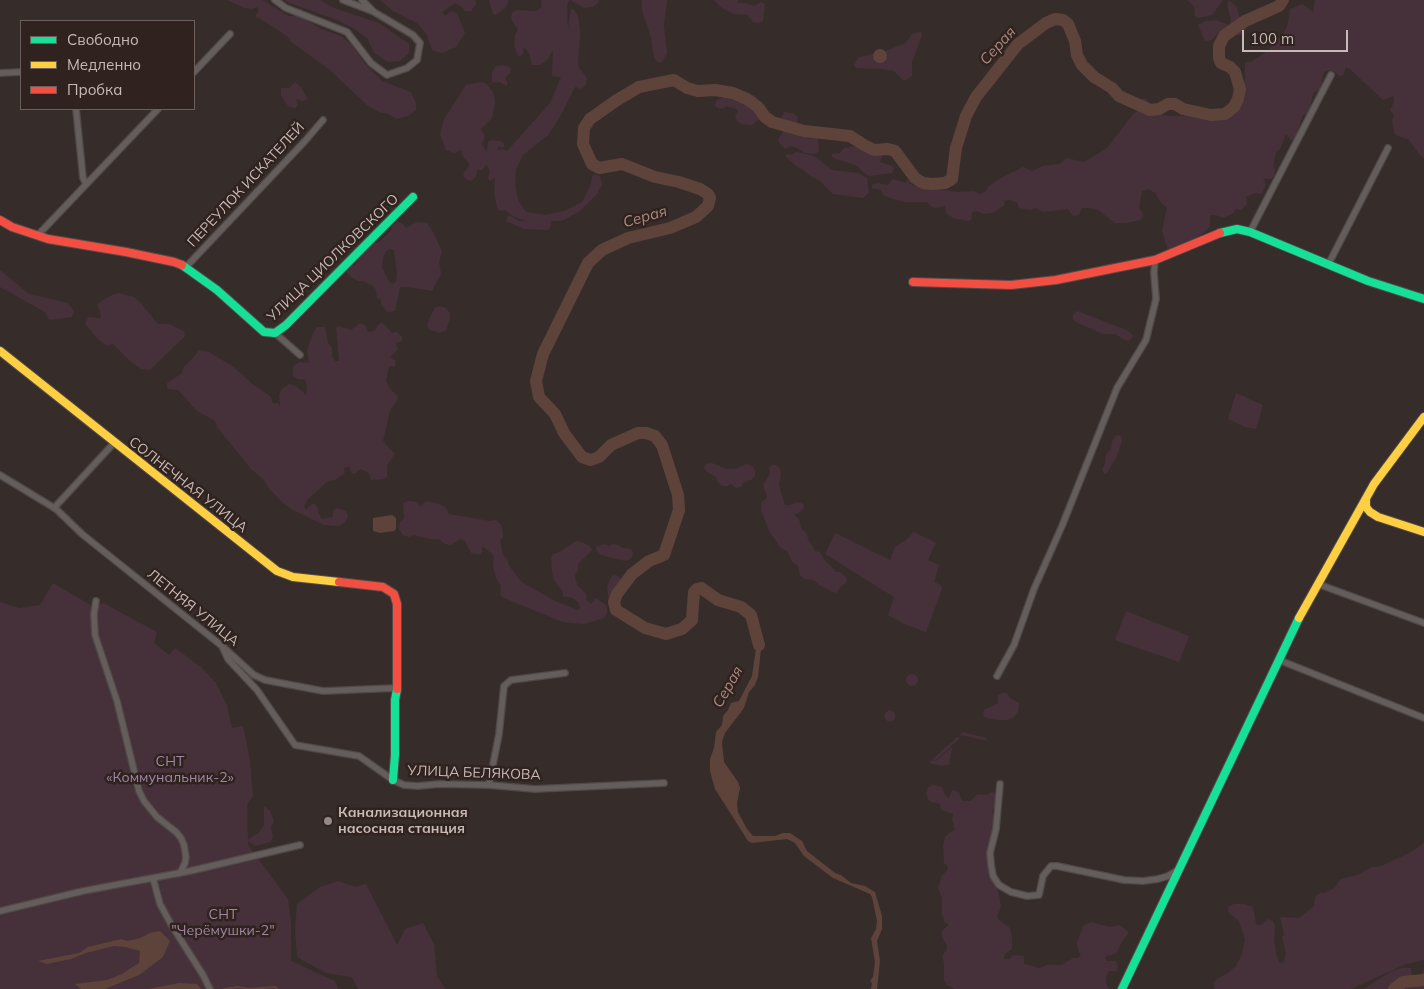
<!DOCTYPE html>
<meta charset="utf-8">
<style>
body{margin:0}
#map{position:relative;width:1424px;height:989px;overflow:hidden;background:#362d2b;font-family:Mulish,sans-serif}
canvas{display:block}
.legend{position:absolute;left:20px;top:20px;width:175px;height:90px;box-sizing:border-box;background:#30231f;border:1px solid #6c5f5b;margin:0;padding:6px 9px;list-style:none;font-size:15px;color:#c7bab6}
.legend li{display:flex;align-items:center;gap:10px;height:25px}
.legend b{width:25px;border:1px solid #6c5f5b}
.scale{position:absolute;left:1242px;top:30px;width:106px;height:22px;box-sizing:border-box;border:2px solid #c7bab6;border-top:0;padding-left:6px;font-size:15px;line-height:18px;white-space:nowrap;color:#c7bab6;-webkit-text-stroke:4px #30231f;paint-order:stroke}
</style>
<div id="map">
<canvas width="1424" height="989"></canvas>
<ul class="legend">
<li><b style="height:6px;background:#16e098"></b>Свободно</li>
<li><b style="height:6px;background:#ffcf43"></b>Медленно</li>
<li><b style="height:6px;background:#f24e42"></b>Пробка</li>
</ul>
<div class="scale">100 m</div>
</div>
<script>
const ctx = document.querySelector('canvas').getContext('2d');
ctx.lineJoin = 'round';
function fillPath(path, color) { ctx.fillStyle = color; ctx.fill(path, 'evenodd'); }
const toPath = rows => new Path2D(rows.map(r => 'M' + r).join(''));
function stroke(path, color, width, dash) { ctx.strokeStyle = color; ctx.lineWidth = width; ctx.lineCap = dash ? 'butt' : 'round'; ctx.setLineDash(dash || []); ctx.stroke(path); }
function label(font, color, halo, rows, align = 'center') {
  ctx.font = font + ' Mulish,sans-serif'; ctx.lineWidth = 5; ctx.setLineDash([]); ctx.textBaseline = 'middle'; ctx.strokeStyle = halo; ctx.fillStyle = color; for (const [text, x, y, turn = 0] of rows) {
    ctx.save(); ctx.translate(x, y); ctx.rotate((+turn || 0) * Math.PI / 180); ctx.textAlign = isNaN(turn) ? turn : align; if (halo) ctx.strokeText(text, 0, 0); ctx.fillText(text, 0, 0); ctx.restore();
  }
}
const green = toPath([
 [227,0,263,0,288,16,301,16,321,29,341,36,351,44,366,65,382,81,411,92,416,104,416,110,408,116,397,119,386,113,381,113,367,105,330,70,291,42,287,36,259,18,255,17,259,10,257,7,252,9,245,8],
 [285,0,320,0,334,8,379,23,409,44,409,53,400,61,388,62,374,53,367,38,353,28,337,20,287,2],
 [380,0,475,0,476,4,471,11,465,11,458,4,455,3,442,12,445,16,451,11,457,13,465,33,456,47,442,53,432,50,427,35,417,23,393,11],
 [489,0,509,0,506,7,496,15,493,14],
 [541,0,570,0,567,4,568,28,571,9,574,10,578,16,580,32,578,66,587,78,586,85,581,89,575,87,560,117,548,135,523,155,516,169,515,183,518,200,526,212,546,215,564,211,582,202,590,187,593,174,600,176,602,184,597,194,580,211,562,221,551,221,551,226,548,230,524,229,506,221,508,215,519,221,526,221,512,216,505,210,503,211,498,210,494,194,495,178,489,181,488,177,490,172,488,166,486,165,482,170,477,170,476,177,471,181,467,180,463,176,465,171,470,164,463,157,461,150,454,153,446,150,440,134,444,119,466,85,481,82,486,83,493,92,495,102,492,118,481,129,485,136,482,144,487,152,488,141,493,140,503,142,505,147,498,147,497,150,503,149,507,151,550,103,561,77,552,76,553,50,548,59,540,65,532,65,529,54,524,47,523,53,520,57,518,56,514,45,515,35,518,30,511,19,512,13,516,10,536,11,542,7],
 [570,0,599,0,599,2,593,7,584,8],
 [642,0,667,0,664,26,667,53,662,62,657,62,654,56,651,38,642,10],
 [714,0,738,0,738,3,746,3,754,6,761,2,765,4,763,21,759,23,753,22,747,15,734,14,722,8],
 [1187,0,1223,0,1212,15,1198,18,1195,16,1194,6],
 [1229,0,1237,7,1239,16,1245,25,1245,31,1240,35,1219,32,1212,40,1205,41,1198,25,1206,21,1216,20,1229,25,1231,20,1227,4],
 [1315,0,1424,0,1424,158,1421,156,1408,139,1395,135,1392,120,1394,115,1390,110,1394,102,1394,96,1383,100,1350,69,1346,68,1343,75,1340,76,1331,70,1324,72,1320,89,1313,93,1309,113,1303,115,1295,138,1291,140,1286,134,1280,149,1276,152,1273,166,1275,170,1274,176,1271,179,1263,178,1266,184,1262,194,1255,193,1246,197,1247,204,1241,210,1236,209,1232,214,1223,218,1216,215,1210,215,1210,227,1190,243,1174,249,1168,250,1162,231,1167,207,1162,204,1155,193,1149,189,1142,191,1139,208,1143,214,1141,220,1125,223,1115,223,1098,210,1090,208,1082,208,1079,215,1073,216,1068,209,1043,212,1036,208,1030,210,1019,208,1017,202,1009,200,1004,201,1005,205,992,213,983,214,977,211,972,212,971,220,968,221,953,218,946,213,945,206,935,208,931,206,927,202,906,202,890,198,883,195,881,190,872,188,872,185,877,183,888,185,893,179,905,183,908,180,912,185,958,192,974,191,980,194,985,192,989,186,1001,178,1023,167,1032,171,1043,166,1060,164,1066,158,1084,162,1107,148,1134,113,1139,111,1135,105,1139,100,1145,98,1149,102,1153,112,1169,116,1202,116,1212,120,1222,117,1226,118,1233,113,1230,105,1232,103,1240,105,1245,99,1245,63,1253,61,1270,49,1274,40,1282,37,1288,24,1290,9,1302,4,1313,12],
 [921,32,922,35,912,62,912,76,904,81,894,71,883,69,856,68,854,65,858,58,874,53,873,54,887,55,885,51,906,43,912,34],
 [504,65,511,68,510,73,505,78,508,83,506,86,500,82,492,83,492,72,496,66],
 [295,82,301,87,308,99,303,101,296,99,298,106,295,108,288,106,281,95,281,88,289,88],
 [739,94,747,96,755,95,760,102,760,106,762,110,761,118,752,125,742,124,737,121,735,117,738,110,727,106,722,109,716,107,715,105,717,100,724,96,731,97],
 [784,112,793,113,798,117,797,122,801,131,808,134,807,138,809,139,817,137,818,139,819,151,816,154,805,153,795,147,791,146,785,149,780,144,778,140,783,132,781,126,785,124,781,121,781,118],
 [860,145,866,148,869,153,878,152,882,157,880,162,892,166,894,168,892,173,869,176,855,165,833,158,832,156,832,154,840,153,844,148],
 [796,152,814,156,832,170,858,173,867,178,869,193,863,198,833,194,820,181,810,176,805,171,796,166,786,157,786,154,792,155],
 [398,222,403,224,406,228,417,222,427,223,433,232,442,252,439,262,441,274,432,291,408,287,400,287,395,311,387,312,381,304,381,300,377,298,376,290,373,286,363,281,358,281,351,277,346,272,349,266,355,265,367,245,379,242,390,232,393,225],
 [390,249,394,250,397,275,396,282,392,284,389,282,382,267,383,258,386,251],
 [0,270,29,294,68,303,74,312,72,317,49,320,45,312,0,287],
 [119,293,134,297,139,301,158,324,169,324,185,332,184,337,150,370,141,369,129,360,113,344,107,346,98,339,85,324,88,317,100,318,101,315,97,304,112,295],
 [440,306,446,308,450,313,450,320,446,330,440,333,430,330,427,326,430,317,435,308],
 [1077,311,1124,329,1130,332,1133,336,1131,339,1128,341,1123,339,1115,334,1103,334,1076,322,1073,319,1073,315],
 [382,322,392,333,397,332,402,337,402,341,395,343,398,349,390,357,395,360,396,364,394,367,389,366,386,381,390,389,397,395,398,399,390,410,383,441,395,454,387,465,387,477,384,479,371,480,369,473,361,469,354,474,350,471,350,467,344,467,345,473,335,480,328,481,307,500,304,507,306,510,312,504,315,504,318,508,318,513,322,519,333,517,333,511,336,508,346,511,348,516,345,522,338,526,324,525,291,509,281,501,267,486,264,480,251,469,217,427,215,421,197,411,178,390,168,389,167,386,167,383,182,373,184,367,194,357,199,350,209,352,232,366,255,386,270,396,273,403,278,403,280,407,279,395,282,389,289,384,296,386,306,395,307,387,305,379,298,379,293,376,293,366,299,362,309,363,307,350,313,333,317,327,325,327,328,343,332,348,332,356,335,361,339,361,336,328,338,326,351,330,360,323,366,326,368,332,375,331,377,326],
 [1236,393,1263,405,1256,429,1245,427,1228,419],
 [1119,435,1121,436,1122,441,1117,456,1107,473,1104,474,1102,469,1105,464,1106,454,1111,449,1112,442,1115,436],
 [712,463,727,469,735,469,746,464,752,466,755,470,755,476,751,480,743,483,741,487,736,488,731,484,728,486,723,486,718,483,716,477,707,472,704,468,706,464],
 [772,465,776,465,780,469,781,475,779,485,785,505,790,505,798,502,803,504,804,508,800,512,794,515,799,519,801,528,807,534,808,539,815,551,820,552,825,561,829,564,836,572,840,572,845,576,847,579,845,584,841,586,837,593,833,592,819,585,814,580,805,579,800,575,798,566,792,562,788,552,781,548,769,531,761,510,761,502,766,499,767,496,763,485,770,474,769,467],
 [408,501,417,502,420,507,426,501,439,504,445,507,449,514,490,521,496,520,501,525,503,534,503,538,500,540,503,555,506,558,510,567,522,582,555,601,578,610,580,608,578,602,573,598,563,596,563,592,554,580,552,571,551,558,553,554,558,553,576,541,581,542,590,546,592,550,578,564,578,571,575,575,575,579,578,586,586,594,587,601,591,604,596,598,607,606,607,613,604,618,584,624,563,622,504,598,500,595,501,586,496,578,493,567,494,556,485,548,482,547,482,552,481,554,476,554,471,553,465,541,460,539,451,545,445,544,439,539,430,539,414,535,409,537,403,535,399,529,400,522,404,518,403,503],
 [914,532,936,543,928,560,939,565,934,582,941,585,942,589,926,632,904,624,888,615,894,597,825,554,835,533,890,560,895,547,906,540],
 [604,544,609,546,613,544,618,545,623,548,631,549,633,553,632,557,629,560,625,561,601,555,597,551,596,547],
 [615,575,622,579,620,584,623,592,622,597,617,605,613,606,609,605,607,586,612,576],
 [53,583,94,607,103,603,157,632,154,643,169,655,175,648,201,667,216,683,227,705,232,728,243,726,250,761,253,796,247,804,248,840,259,832,264,825,264,806,270,811,274,821,271,828,273,837,270,842,255,846,248,841,248,845,288,899,291,922,291,961,335,981,338,989,0,989,0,602,19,608,40,605],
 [1126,611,1189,636,1179,662,1115,640],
 '906 680a6 6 0 1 1 12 0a6 6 0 1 1-12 0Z',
 [1002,693,1007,693,1010,698,1019,703,1018,712,1014,717,1007,720,999,720,986,718,983,716,984,710,998,703,998,695],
 '884.5 716a5.5 5.5 0 1 1 11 0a5.5 5.5 0 1 1-11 0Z',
 [963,732,986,738,988,741,960,735],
 [957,737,960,738,935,761,932,760],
 [952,747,949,764,943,766,929,763,930,761,936,761],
 [933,785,942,787,945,795,949,798,952,790,959,792,962,801,970,801,978,794,988,795,989,793,993,792,997,796,997,804,992,811,995,829,998,839,993,846,989,857,999,895,1001,907,997,916,999,920,1010,928,1012,939,1012,949,1005,954,1004,959,1009,959,1014,955,1024,956,1024,964,1040,968,1047,965,1062,965,1073,958,1078,958,1081,955,1078,950,1077,943,1083,926,1091,922,1110,927,1119,925,1129,932,1120,945,1117,953,1105,957,1106,961,1116,961,1118,966,1117,971,1109,971,1106,977,1106,983,1109,989,955,989,947,985,944,979,944,963,942,956,946,951,947,946,942,937,942,931,949,924,945,923,942,914,942,898,938,888,942,875,947,871,948,866,944,863,943,845,945,837,949,833,955,830,952,820,953,814,941,810,940,804,931,802,928,799,926,794,928,787],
 [1424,841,1424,960,1406,964,1351,989,1215,989,1213,984,1217,979,1228,973,1236,966,1242,954,1245,939,1239,921,1229,913,1228,907,1234,904,1244,904,1253,907,1256,924,1261,925,1268,919,1273,921,1275,926,1274,938,1276,954,1280,963,1284,962,1286,954,1282,938,1284,934,1280,917,1299,918,1314,906,1315,897,1320,893,1325,893,1334,888,1341,879,1357,875,1372,867,1381,866,1409,853,1423,844],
 [338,881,356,887,366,884,397,945,405,929,423,923,434,944,437,976,445,989,358,989,352,977,326,973,297,957,295,931,297,904,320,887],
 [1402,968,1411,968,1412,977,1419,976,1424,970,1424,989,1364,989,1390,972]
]);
const water = toPath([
 '873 56a7 7 0 1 1 14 0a7 7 0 1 1-14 0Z',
 [392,515,396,518,396,529,394,531,380,533,373,531,373,518],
 [757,628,761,649,758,677,755,685,749,692,744,708,725,733,722,742,724,762,738,782,740,788,737,803,738,812,747,829,753,836,775,836,783,833,790,833,802,841,807,851,835,873,841,875,851,883,865,886,875,892,882,916,882,929,877,941,880,961,877,989,871,989,872,983,870,981,873,977,875,962,871,938,876,929,877,921,872,897,870,894,833,878,804,856,795,843,787,839,752,843,748,841,715,789,710,771,710,759,714,748,716,732,722,725,723,716,728,710,731,703,739,701,752,676,756,648,751,629],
 [160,931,170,941,163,957,139,975,105,989,81,989,75,984,107,980,122,974,139,963,140,951,125,947,114,946,86,953,71,959,47,964,38,961,79,953,88,947,121,939,128,941,140,938,150,933],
 [179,983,197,984,201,989,148,989]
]);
const stream = toPath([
 [224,989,238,987,249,989,275,987,277,989]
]);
const river = toPath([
 [759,645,751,615,741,607,718,600,701,588,697,589,694,592,692,620,682,629,666,634,645,628,616,610,614,602,617,594,632,574,649,561,664,555,679,510,678,495,662,445,655,436,646,433,638,433,611,445,599,457,591,460,582,457,564,433,555,414,539,397,536,381,543,354,588,263,602,250,628,238,670,228,696,217,708,206,710,198,708,194,700,189,679,182,655,177,622,164,599,168,592,164,583,144,584,128,590,119,617,100,639,87,674,80,687,88,698,91,715,90,733,93,747,99,758,107,765,117,772,122,804,131,850,136,864,145,874,150,888,149,895,151,915,178,923,183,932,184,945,183,952,179,956,148,966,116,976,97,1018,44,1046,23,1055,19,1063,20,1068,24,1075,41,1077,55,1082,65,1094,77,1112,88,1119,96,1150,110,1159,109,1168,104,1175,104,1183,109,1211,115,1225,114,1234,107,1238,99,1240,89,1235,72,1230,67,1221,63,1219,58,1219,46,1224,36,1245,21,1279,6,1283,0],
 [1394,989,1403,982,1424,980]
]);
const street = toPath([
 [275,0,286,8,347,32,371,63,387,75,407,68,417,60,420,43,413,35,374,12,362,0],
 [343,0,372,11],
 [194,72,230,34],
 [0,73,21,72],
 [76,109,83,178,86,184],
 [1250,232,1331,75],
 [37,236,158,109],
 [1328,265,1388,148],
 [186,267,305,141,323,120],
 [275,333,300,355],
 [0,475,56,509,82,534,222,646,254,675,265,680,323,691,397,688],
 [54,508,114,443],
 [1318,584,1424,623],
 [96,601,94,614,95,635,117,701,139,791,144,801,157,817,176,832,181,838,184,845,186,857,185,863,180,873],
 [222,646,228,659,257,690,295,745,359,756,393,780,404,785,418,786,439,784,489,785,535,789,664,783],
 [1279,660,1424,718],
 [997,676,1014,645,1034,589,1062,526,1117,388,1146,340,1156,299,1154,273,1155,260],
 [1000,784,996,829,990,853,991,864,993,876,999,885,1011,892,1027,896,1039,895,1043,876,1051,866,1057,866,1124,880,1143,881,1158,879,1168,876,1180,869],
 [489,785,499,734,504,686,511,680,565,673],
 [153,878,160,904,172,926,203,975,210,989],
 [0,911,83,891,190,871,300,845]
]);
const fast = toPath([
 [1220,233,1237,229,1250,232,1368,281,1424,299],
 [182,265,217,290,264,332,275,333,286,325,413,197],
 [393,780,395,755,395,700,397,689],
 [1122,989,1299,618]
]);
const slow = toPath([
 [0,351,277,571,293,577,339,582],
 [1366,499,1366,507,1370,512,1378,517,1424,532],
 [1299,618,1374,484,1424,417]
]);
const jam = toPath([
 [0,220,12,227,48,239,126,252,174,262,182,265],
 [913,282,1011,285,1056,280,1155,260,1220,233],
 [339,582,383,587,394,594,397,604,397,689]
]);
const markers = [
 [328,821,5,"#948985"]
];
const streetNames = [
 ["ПЕРЕУЛОК ИСКАТЕЛЕЙ",246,185,-47],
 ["УЛИЦА ЦИОЛКОВСКОГО",333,258,-44],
 ["СОЛНЕЧНАЯ УЛИЦА",188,485,38],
 ["ЛЕТНЯЯ УЛИЦА",193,608,39],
 ["УЛИЦА БЕЛЯКОВА",474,773,2]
];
const parkNames = [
 ["СНТ",170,762],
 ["«Коммунальник-2»",170,778],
 ["СНТ",223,915],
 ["\"Черёмушки-2\"",223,931]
];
const poiNames = [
 ["Канализационная",338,813],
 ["насосная станция",338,829]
];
const waterNames = [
 ["Серая",998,46,-48],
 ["Серая",645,217,-16],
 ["Серая",728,687,-60]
];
fillPath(green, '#46313a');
fillPath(water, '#5e433b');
stroke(stream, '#5e433b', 2);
stroke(river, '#5e433b', 12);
stroke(street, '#4f4947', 8);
stroke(fast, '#534a49', 10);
stroke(slow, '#534a49', 10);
stroke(jam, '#534a49', 10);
stroke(street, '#645d5b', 5.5);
stroke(fast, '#16e098', 8);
stroke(slow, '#ffcf43', 8);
stroke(jam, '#f24e42', 8);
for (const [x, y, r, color] of markers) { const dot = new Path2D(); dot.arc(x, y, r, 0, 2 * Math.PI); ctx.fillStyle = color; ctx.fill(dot); stroke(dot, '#30231f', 2); }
label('14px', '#c7bab6', '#30231f', streetNames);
label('14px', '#a185a5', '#30231f', parkNames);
label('bold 14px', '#c7bab6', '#30231f', poiNames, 'left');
label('italic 15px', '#ab8980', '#30231f', waterNames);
</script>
